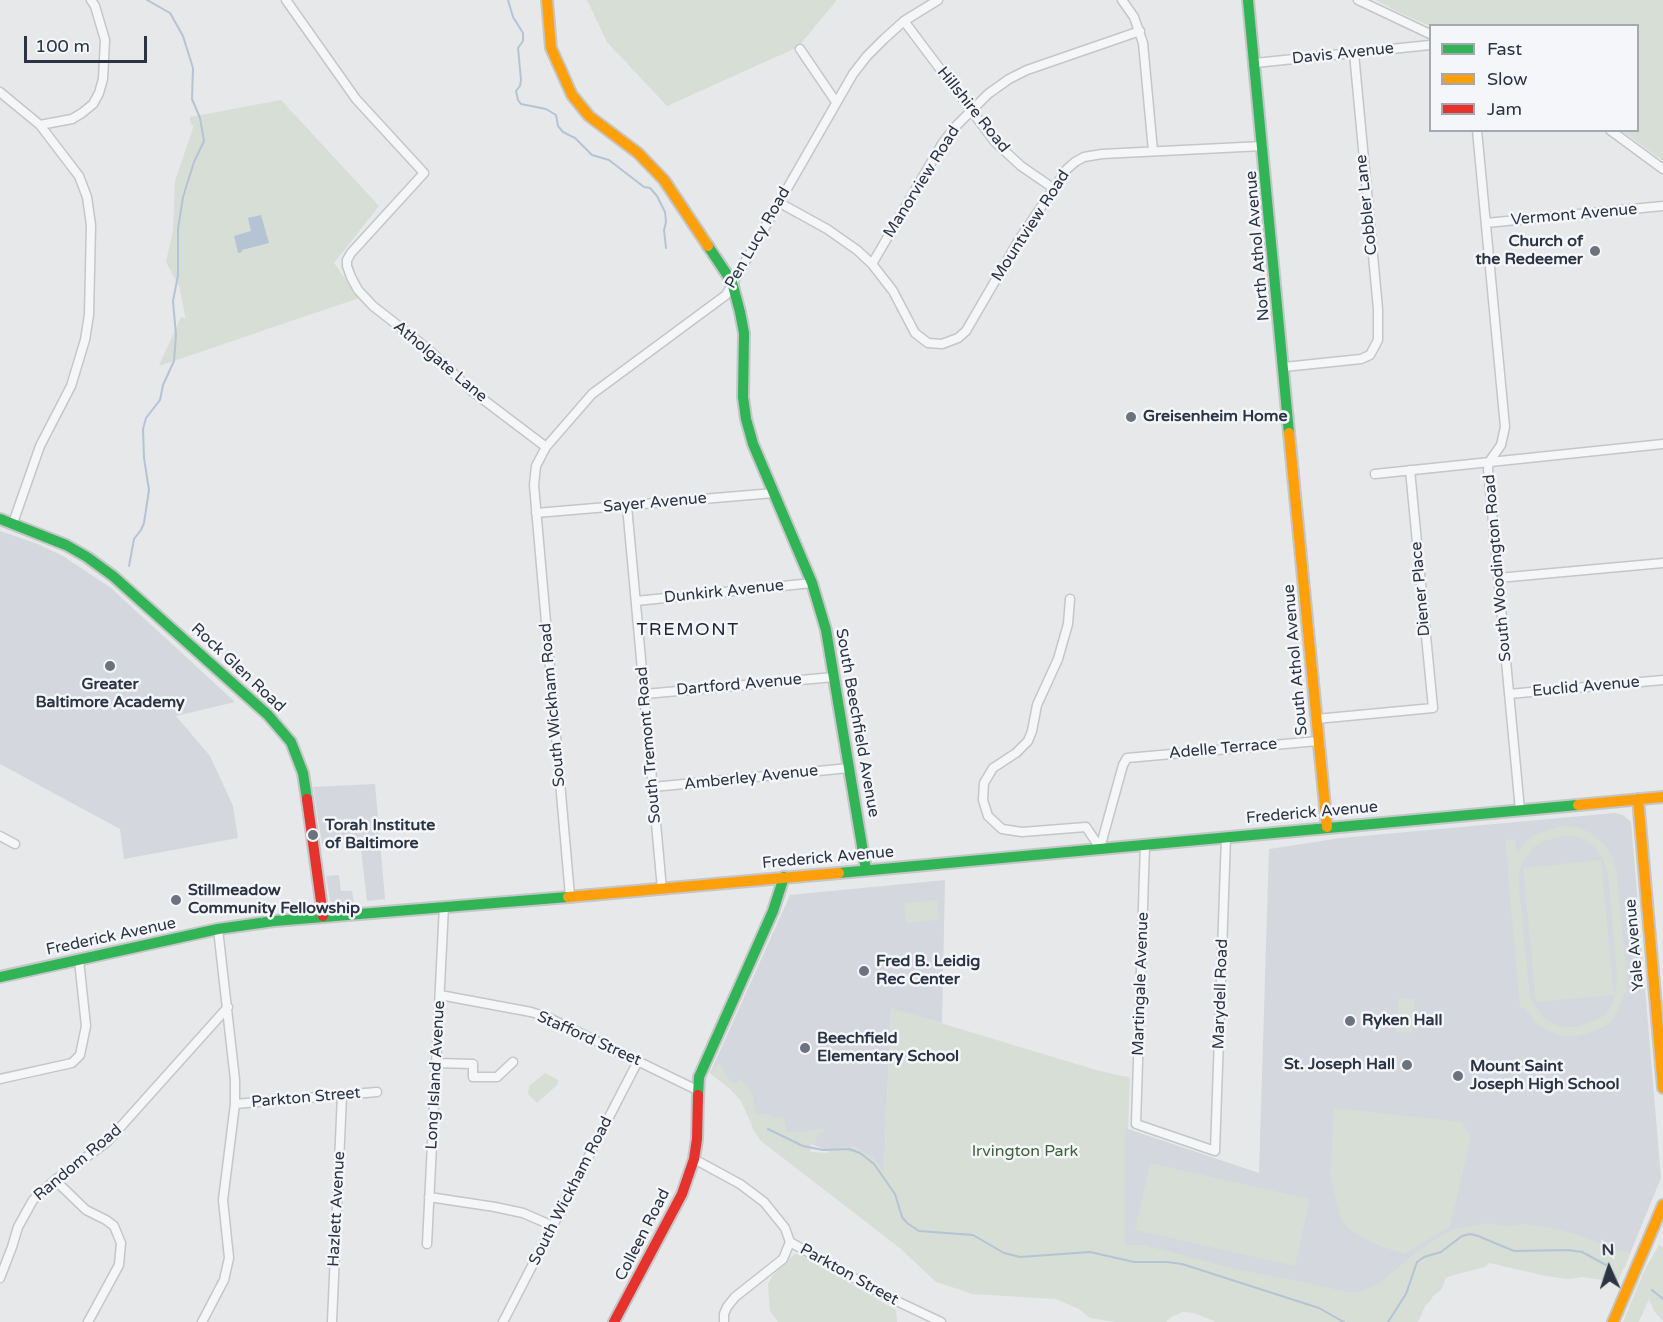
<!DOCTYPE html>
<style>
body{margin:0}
#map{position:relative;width:1663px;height:1322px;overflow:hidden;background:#e6e8ea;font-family:"Varela Round",sans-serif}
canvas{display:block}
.legend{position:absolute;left:1429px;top:24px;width:210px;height:108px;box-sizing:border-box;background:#f4f6f9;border:2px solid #a4a8b1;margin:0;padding:8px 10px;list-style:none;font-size:18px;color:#2b3445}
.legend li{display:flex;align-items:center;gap:12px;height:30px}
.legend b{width:30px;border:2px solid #a4a8b1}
.north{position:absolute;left:1579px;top:1238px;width:60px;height:60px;-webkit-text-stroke:4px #f4f6f9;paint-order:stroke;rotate:357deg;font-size:16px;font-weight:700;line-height:24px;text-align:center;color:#2b3445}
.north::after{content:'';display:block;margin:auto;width:21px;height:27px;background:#2b3445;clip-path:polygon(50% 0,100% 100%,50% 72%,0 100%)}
.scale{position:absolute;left:24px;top:36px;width:123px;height:27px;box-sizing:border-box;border:3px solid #2b3445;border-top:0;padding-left:8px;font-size:18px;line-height:21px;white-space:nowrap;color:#2b3445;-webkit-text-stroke:4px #f4f6f9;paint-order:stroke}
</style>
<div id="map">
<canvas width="1663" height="1322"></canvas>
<ul class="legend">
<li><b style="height:8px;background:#30b455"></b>Fast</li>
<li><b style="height:8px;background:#ff9f0a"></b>Slow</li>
<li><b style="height:8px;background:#e5322d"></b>Jam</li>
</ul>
<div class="north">N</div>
<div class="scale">100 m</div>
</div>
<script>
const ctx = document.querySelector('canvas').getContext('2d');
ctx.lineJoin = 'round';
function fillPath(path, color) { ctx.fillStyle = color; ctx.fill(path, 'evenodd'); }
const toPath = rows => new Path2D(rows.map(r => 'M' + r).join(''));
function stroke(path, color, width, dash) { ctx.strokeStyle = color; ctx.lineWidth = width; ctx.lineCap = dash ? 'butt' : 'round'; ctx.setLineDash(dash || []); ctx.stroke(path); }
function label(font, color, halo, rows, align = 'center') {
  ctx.font = font + ' "Varela Round",sans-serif'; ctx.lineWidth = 5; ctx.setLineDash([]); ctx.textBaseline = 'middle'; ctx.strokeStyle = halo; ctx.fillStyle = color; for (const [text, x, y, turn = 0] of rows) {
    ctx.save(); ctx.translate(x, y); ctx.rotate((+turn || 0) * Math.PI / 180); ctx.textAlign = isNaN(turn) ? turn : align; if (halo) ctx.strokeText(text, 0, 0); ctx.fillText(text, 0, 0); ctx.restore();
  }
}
const built = toPath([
 [0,531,38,544,63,556,111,588,235,702,176,716,210,756,233,806,238,838,124,859,120,829,0,764],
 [375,784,385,899,367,901,360,840,339,841,322,844,313,787],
 [1615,813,1623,815,1631,822,1661,1178,1624,1268,1485,1227,1362,1300,1125,1250,1125,1128,1259,1173,1269,849,1341,838],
 [339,875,341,891,352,891,354,902,334,903,330,901,326,876],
 [945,880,942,1023,891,1009,883,1192,854,1162,753,1119,738,1090,710,1073,790,895]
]);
const green = toPath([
 [587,0,837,0,798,47,667,106,607,42],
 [1376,0,1663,0,1663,161,1622,131,1638,130,1638,26,1430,26,1396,11],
 [281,100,379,206,334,263,359,298,159,366,181,317,186,319,179,286,166,262,173,230,175,181,194,125,191,125,190,117],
 [1562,826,1576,827,1591,833,1602,842,1612,855,1617,874,1627,977,1626,991,1616,1015,1608,1025,1594,1031,1578,1036,1563,1036,1550,1032,1537,1024,1525,1008,1520,1008,1505,840,1515,839,1517,853,1526,841,1538,833],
 [1563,836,1574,836,1586,841,1595,848,1603,859,1608,876,1617,977,1614,999,1609,1010,1602,1017,1577,1027,1565,1027,1554,1024,1543,1017,1530,998,1519,885,1519,873,1523,862,1533,848,1543,841],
 [1601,860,1614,995,1536,1002,1523,868],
 [937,900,939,920,906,923,904,903],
 [1399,998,1415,999,1412,1033,1396,1032],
 [891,1008,1096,1070,1121,1076,1130,1077,1128,1129,1125,1129,1125,1245,1144,1245,1231,1268,1304,1282,1352,1293,1364,1290,1380,1283,1410,1257,1440,1236,1451,1230,1486,1223,1506,1226,1525,1224,1547,1227,1579,1235,1620,1251,1631,1252,1618,1281,1616,1282,1582,1277,1568,1279,1546,1276,1489,1263,1485,1267,1450,1276,1446,1278,1441,1290,1433,1296,1431,1300,1425,1306,1418,1322,1216,1322,1194,1313,1183,1312,1171,1317,1166,1322,1115,1322,1090,1318,1079,1309,1056,1299,972,1294,961,1290,936,1282,901,1249,761,1141,755,1133,741,1101,730,1089,711,1074,718,1062,730,1080,734,1083,741,1080,748,1086,753,1096,755,1114,769,1114,775,1119,782,1116,784,1118,787,1132,804,1132,823,1128,824,1131,816,1138,816,1143,810,1145,811,1152,827,1153,839,1147,854,1146,874,1158,884,1172],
 [545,1073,558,1080,557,1085,537,1103,528,1094,529,1086],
 [1334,1108,1462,1122,1471,1137,1450,1227,1404,1254,1373,1243,1349,1229,1340,1217,1330,1174],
 [1150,1163,1310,1199,1295,1266,1135,1230],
 [1659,1245,1663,1247,1663,1321,1654,1311,1649,1299,1639,1322,1623,1322,1644,1271],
 [795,1254,799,1254,896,1310,897,1322,778,1322,770,1311,768,1284,773,1275]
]);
const water = toPath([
 [261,215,269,243,242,250,242,252,238,253,234,236,251,231,248,218]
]);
const stream = toPath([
 [508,0,513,17,523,33,523,41,518,48,521,80,520,86,516,91,518,100,521,104,546,109,556,115,558,126,563,132,575,138,592,155,609,160,644,187,650,188,657,196,665,212,666,222,664,230,666,248],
 [129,566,134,539,141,530,144,523,149,490,144,458,143,429,146,418,160,400,163,385,174,361,176,335,173,301,178,275,178,229,183,197,194,162,204,141,200,118,192,99,193,68,183,36,170,13,147,0],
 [768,1129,803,1146,823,1150,849,1149,860,1153,874,1164,895,1194,902,1217,907,1223,919,1231,973,1235,1004,1253,1020,1257,1090,1252,1134,1262,1167,1262,1182,1264,1319,1308,1344,1322],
 [1652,1290,1663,1299],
 [1388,1322,1406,1294,1417,1262,1424,1257,1441,1252,1462,1236,1470,1234,1478,1236,1514,1251,1568,1250,1582,1252,1606,1265]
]);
const street = toPath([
 [286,0,356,99,424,173,351,253,347,260,347,266,351,277,358,290,373,306,428,349,472,391,546,447],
 [1122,0,1134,17,1143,43,1153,151],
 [1358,0,1430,34],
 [904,21,995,142,1021,166,1053,188],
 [800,49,836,102],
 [1255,63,1430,45],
 [0,92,40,125,72,167,79,176,87,197,91,225,89,315,85,340,71,386,40,446,13,523],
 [40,125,72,119,82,113,93,104,99,93,103,79,105,40,95,6,91,0],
 [1477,130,1505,427,1501,445,1489,462,1488,469,1520,810],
 [1610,130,1663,169],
 [778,202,827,229,857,250,872,264,893,291,915,333,928,343,942,344,958,338,966,331,1020,238,1067,169,1075,162,1084,157,1102,154,1263,146],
 [1486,223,1663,206],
 [872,264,942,144,955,127,988,94,1009,79,1027,70,1140,31],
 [1284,367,1361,359,1370,355,1378,340,1378,309,1354,53],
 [1375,474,1663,444],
 [627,506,662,889],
 [536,513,774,493],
 [1498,578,1663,563],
 [1070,599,1068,624,1058,659,1037,705,1032,731,1028,741,1016,753,993,768,984,783,983,800,988,816,1002,829,1022,832,1086,827,1100,848],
 [636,601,812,583],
 [645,694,834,677],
 [1509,694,1663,680],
 [1316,719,1433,708,1410,470],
 [653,787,849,768],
 [0,836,15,844],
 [1145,844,1136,1124,1215,1151,1226,837],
 [1100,848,1123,765,1127,758,1318,741],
 [570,896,534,485,536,466,546,447,592,394,726,295,853,74,867,56,884,39,904,21,938,0],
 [440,995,531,1012,547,1017,697,1090],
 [436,1063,473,1064,473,1077,497,1077,513,1062],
 [0,1079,72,1063,80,1055,86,1026,79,960],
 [235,1104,377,1092],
 [694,1159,740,1184,764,1202,785,1228,790,1242,783,1259,735,1297,727,1307,724,1314,724,1322],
 [55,1180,86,1210,106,1220,114,1226,121,1243,119,1265,88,1322],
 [429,1197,495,1207,523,1213,553,1226],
 [790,1242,884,1295,941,1322],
 [427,1244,444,906],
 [0,1278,12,1247,18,1227,33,1200,55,1180,107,1142,228,1007],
 [202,1322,224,1280,229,1258,223,1200,235,1104,235,1080,218,929],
 [332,1322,342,1095],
 [503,1322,638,1061]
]);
const fast = toPath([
 [1248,0,1289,433],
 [708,246,732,282,740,312,744,333,743,397,746,419,753,444,812,583,826,630,866,870],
 [0,519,66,545,87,557,113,576,268,715,291,742,303,773,307,799],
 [839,873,1578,805],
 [0,977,218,929,274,921,568,897],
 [698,1095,699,1077,773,911,784,877]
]);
const slow = toPath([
 [547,0,551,48,572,95,589,116,638,153,664,180,708,246],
 [1289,433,1327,827],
 [1638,799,1663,1088],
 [1578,805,1663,797],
 [568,897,839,873],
 [1613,1322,1663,1205]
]);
const jam = toPath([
 [307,799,323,916],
 [614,1322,682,1194,694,1159,697,1139,698,1095]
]);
const markers = [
 [1595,251,6,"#6c737f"],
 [1131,417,6,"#6c737f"],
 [110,666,6,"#6c737f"],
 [313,835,6,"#6c737f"],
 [176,900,6,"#6c737f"],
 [864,971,6,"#6c737f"],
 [1350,1021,6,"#6c737f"],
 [805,1048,6,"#6c737f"],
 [1407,1065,6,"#6c737f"],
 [1458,1076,6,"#6c737f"]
];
const streetNames = [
 ["Davis Avenue",1343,54,-6],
 ["Hillshire Road",973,110,51],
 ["Manorview Road",922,182,-58],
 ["Cobbler Lane",1367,205,-96],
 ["Vermont Avenue",1574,215,-5],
 ["Mountview Road",1031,226,-57],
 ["Pen Lucy Road",758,238,-60],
 ["North Athol Avenue",1258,246,-95],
 ["Atholgate Lane",440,362,40],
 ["Sayer Avenue",655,503,-5],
 ["South Woodington Road",1498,568,-95],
 ["Diener Place",1421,589,-95],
 ["Dunkirk Avenue",724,592,-6],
 ["South Athol Avenue",1296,660,-95],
 ["Rock Glen Road",238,668,43],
 ["Dartford Avenue",739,685,-5],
 ["Euclid Avenue",1586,687,-5],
 ["South Wickham Road",553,705,-95],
 ["South Beechfield Avenue",857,723,80],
 ["South Tremont Road",649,745,-95],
 ["Adelle Terrace",1223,749,-5],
 ["Amberley Avenue",751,778,-6],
 ["Frederick Avenue",1312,813,-5],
 ["Frederick Avenue",828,858,-5],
 ["Frederick Avenue",111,937,-12],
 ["Yale Avenue",1635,945,-95],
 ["Martingale Avenue",1141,984,-88],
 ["Marydell Road",1221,994,-88],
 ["Stafford Street",589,1039,24],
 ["Long Island Avenue",436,1075,-87],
 ["Parkton Street",306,1098,-5],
 ["Random Road",78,1163,-40],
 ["South Wickham Road",571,1191,-63],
 ["Hazlett Avenue",337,1209,-87],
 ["Colleen Road",643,1235,-63],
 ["Parkton Street",849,1275,29]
];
const poiNames = [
 ["Church of",1583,242,"right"],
 ["the Redeemer",1583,260,"right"],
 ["Greisenheim Home",1143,417],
 ["Greater",110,685,"center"],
 ["Baltimore Academy",110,703,"center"],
 ["Torah Institute",325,826],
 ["of Baltimore",325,844],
 ["Stillmeadow",188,891],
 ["Community Fellowship",188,909],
 ["Fred B. Leidig",876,962],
 ["Rec Center",876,980],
 ["Ryken Hall",1362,1021],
 ["Beechfield",817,1039],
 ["Elementary School",817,1057],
 ["St. Joseph Hall",1395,1065,"right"],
 ["Mount Saint",1470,1067],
 ["Joseph High School",1470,1085]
];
const parkNames = [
 ["Irvington Park",1025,1152]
];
const neighbourhoodNames = [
 ["TREMONT",688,630]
];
fillPath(built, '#d4d7dd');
fillPath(green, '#d6ded6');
fillPath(water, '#b4c4d5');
stroke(stream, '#b4c4d5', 2);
stroke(street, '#c4c6c8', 11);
stroke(fast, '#c4c6c8', 14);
stroke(slow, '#c4c6c8', 14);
stroke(jam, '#c4c6c8', 14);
stroke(street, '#f5f6f7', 8);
stroke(fast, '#30b455', 10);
stroke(slow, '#ff9f0a', 10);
stroke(jam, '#e5322d', 10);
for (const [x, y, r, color] of markers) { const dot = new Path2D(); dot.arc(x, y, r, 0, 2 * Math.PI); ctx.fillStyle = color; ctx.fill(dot); stroke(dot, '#f4f6f9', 2); }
label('16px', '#2b3445', '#f4f6f9', streetNames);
label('bold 16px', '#2b3445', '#f4f6f9', poiNames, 'left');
label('16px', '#3f6138', '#f4f6f9', parkNames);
ctx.letterSpacing = '1.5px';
label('18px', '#1d2536', '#f4f6f9', neighbourhoodNames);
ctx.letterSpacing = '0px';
</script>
